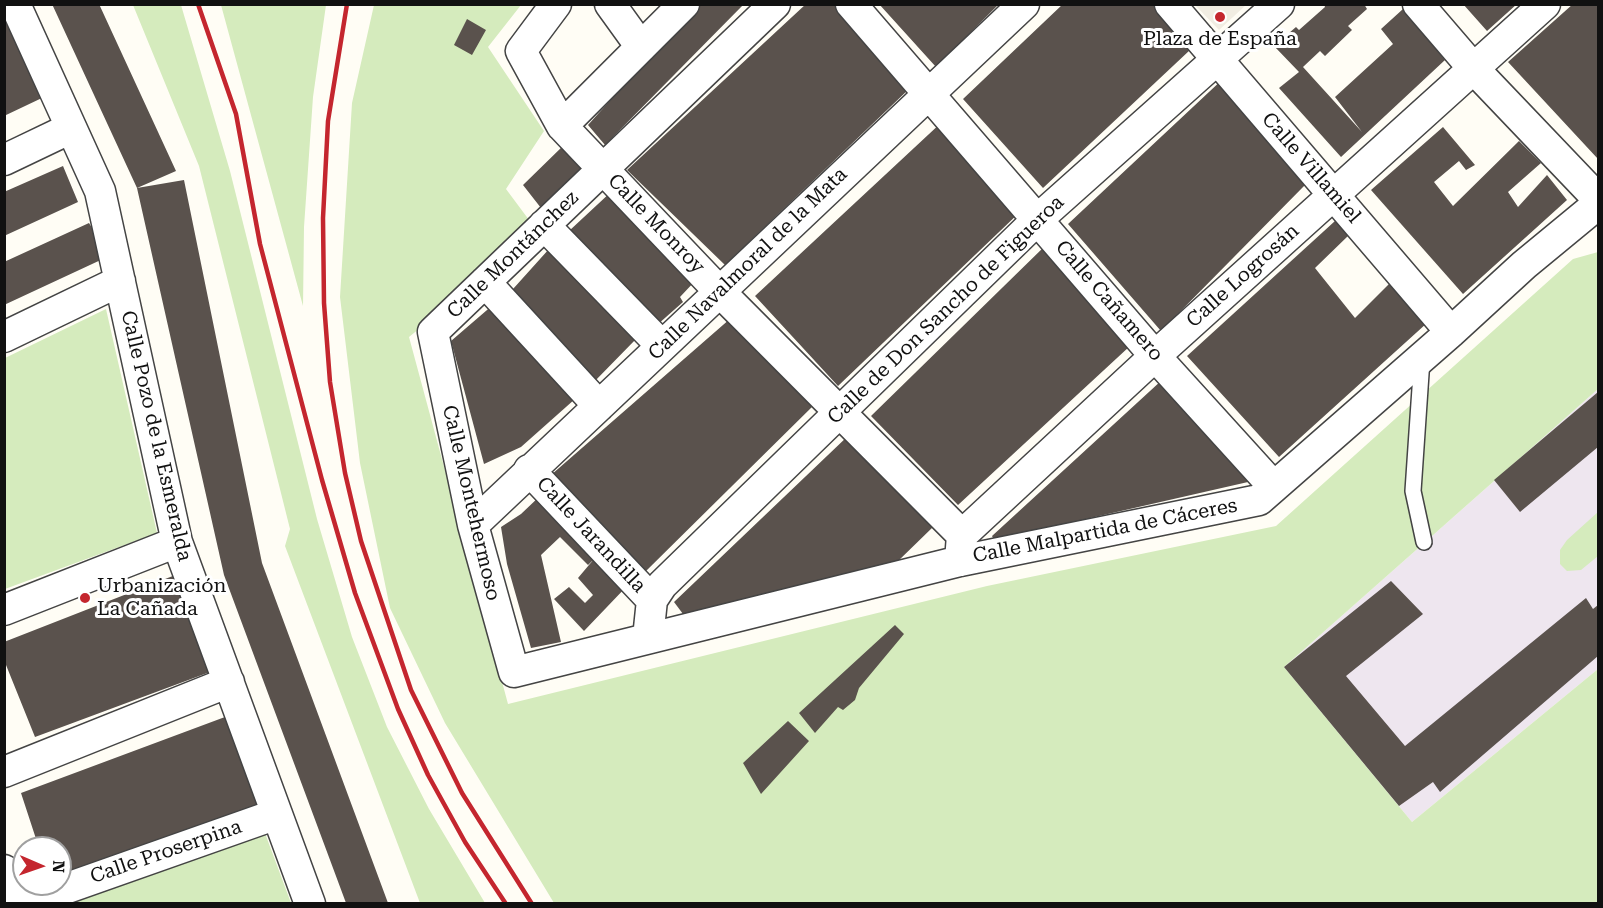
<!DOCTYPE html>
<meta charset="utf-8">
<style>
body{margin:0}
#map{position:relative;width:1603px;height:908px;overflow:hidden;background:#fffdf5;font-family:"Roboto Serif",serif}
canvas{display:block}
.frame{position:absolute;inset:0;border:6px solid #111;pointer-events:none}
.north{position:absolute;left:12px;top:836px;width:60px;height:60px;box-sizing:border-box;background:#fff;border:2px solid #a0a0a0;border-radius:50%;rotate:92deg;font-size:16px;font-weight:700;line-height:24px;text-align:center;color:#111}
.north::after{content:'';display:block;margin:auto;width:21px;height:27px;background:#c4262e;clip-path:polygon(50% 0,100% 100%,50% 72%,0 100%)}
</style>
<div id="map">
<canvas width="1603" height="908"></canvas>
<div class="frame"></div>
<div class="north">N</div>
</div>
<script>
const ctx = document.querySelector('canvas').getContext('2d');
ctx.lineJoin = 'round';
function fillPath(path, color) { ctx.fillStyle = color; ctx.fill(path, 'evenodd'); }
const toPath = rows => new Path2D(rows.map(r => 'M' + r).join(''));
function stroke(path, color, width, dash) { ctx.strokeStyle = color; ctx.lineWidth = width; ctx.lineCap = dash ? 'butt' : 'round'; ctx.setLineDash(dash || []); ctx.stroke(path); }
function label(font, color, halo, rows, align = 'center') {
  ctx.font = font + ' "Roboto Serif",serif'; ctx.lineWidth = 6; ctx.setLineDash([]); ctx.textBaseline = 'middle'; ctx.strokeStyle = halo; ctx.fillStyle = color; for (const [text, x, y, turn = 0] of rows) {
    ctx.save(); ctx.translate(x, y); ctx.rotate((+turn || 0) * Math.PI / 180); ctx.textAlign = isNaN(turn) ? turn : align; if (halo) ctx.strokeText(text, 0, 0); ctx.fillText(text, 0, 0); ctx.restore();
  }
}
const industrial = toPath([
 [1598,389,1598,669,1412,822,1284,667]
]);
const green = toPath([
 [133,5,181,5,230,171,317,519,352,637,387,727,429,809,485,903,420,903,285,546,290,529,199,166],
 [221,5,326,5,313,97,304,227,303,306],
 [374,5,521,5,488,47,544,131,506,189,538,232,409,337,508,704,987,586,1276,526,1573,259,1598,252,1598,389,1284,667,1412,822,1598,669,1598,903,554,903,445,723,390,608,360,463,340,297,352,103],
 [106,309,157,533,5,589,5,358],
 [1598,512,1598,556,1581,570,1567,571,1560,564,1560,550,1567,540],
 [256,809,291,903,27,904]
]);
const plaza = toPath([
 [1195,5,1246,5,1219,30]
]);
const building = toPath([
 [52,4,99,4,176,171,137,188,184,180,262,563,388,903,346,903,224,575,137,188],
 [697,4,744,4,605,145,588,125],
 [806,4,835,4,909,89,725,265,627,170],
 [879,4,999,4,936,67],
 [1063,4,1153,4,1190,50,1043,188,963,99],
 [1324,4,1364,4,1367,9,1348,26,1352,30,1325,56,1320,51,1303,67,1362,132,1335,97,1393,44,1381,29,1403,9,1445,60,1341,157,1279,88,1299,72,1274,46,1296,27,1299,30,1325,7],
 [1463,4,1517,4,1487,31],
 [1573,4,1598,4,1598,159,1508,62],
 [4,12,44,97,4,116],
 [467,19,486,30,472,55,454,45],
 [1225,77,1305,185,1161,331,1068,224],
 [943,121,1021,211,838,386,755,296],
 [1443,127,1475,165,1466,170,1459,161,1434,182,1453,206,1519,141,1541,163,1508,192,1518,207,1547,175,1567,200,1463,294,1371,190],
 [565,144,584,166,541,208,523,185],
 [63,166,78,202,4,236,4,192],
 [612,191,696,280,680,297,683,302,657,325,569,231],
 [1335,221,1349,235,1315,268,1355,318,1392,281,1427,323,1279,457,1187,356],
 [89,223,97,236,105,258,4,305,4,262],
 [1047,244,1130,346,958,505,871,416],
 [549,249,637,338,593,383,513,289],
 [494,304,575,399,521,447,484,464,451,341],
 [731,318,814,405,645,572,551,475],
 [1162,380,1248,482,994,540,992,536],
 [1598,392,1598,447,1520,512,1494,480],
 [850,434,933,527,895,564,686,618,674,602],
 [541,495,628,585,584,631,554,599,569,587,585,603,593,595,578,578,594,559,588,565,560,537,541,555,561,642,531,648,507,564,501,527,521,514],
 [183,572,218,669,35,737,4,660,4,642],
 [1391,581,1423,614,1346,676,1405,746,1586,598,1593,609,1598,605,1598,656,1440,792,1433,782,1399,806,1284,667],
 [895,625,904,634,859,688,855,700,843,710,838,707,815,733,799,713],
 [233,714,264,807,60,884,60,848,39,848,21,793],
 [788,721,809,741,761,794,743,763]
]);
const lane = toPath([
 [1422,359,1413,491,1424,542]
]);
const street = toPath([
 [15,4,100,191,177,542,310,904],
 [556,4,521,51,562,126],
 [610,4,641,47],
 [684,4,562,126,719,291,962,535],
 [775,4,433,332,473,525,514,672,960,561,1259,500,1451,332,1524,265,1598,204],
 [851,4,1155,356,1274,487],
 [1170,4,1451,332],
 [1418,4,1473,68,1598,199],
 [4,160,71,128],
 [544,225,662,346],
 [485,282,599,406],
 [4,337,120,281],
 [529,470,652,600],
 [473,525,1024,4],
 [960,561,962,535,1155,356,1545,4],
 [4,610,177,542],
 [648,638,652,600,662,585,1038,219,1279,4],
 [4,772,229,682],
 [4,870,11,904],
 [22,904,277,814]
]);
const rail = toPath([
 [198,4,236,114,260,244,322,480,355,593,398,709,428,775,465,842,506,904],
 [347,4,328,121,323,218,324,303,330,382,345,473,361,541,411,690,462,793,532,904]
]);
const markers = [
 [1220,17,6,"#c4262e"],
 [85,598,6,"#c4262e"]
];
const poiNames = [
 ["Plaza de España",1220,39],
 ["Urbanización",97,586,"left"],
 ["La Cañada",97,609,"left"]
];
const streetNames = [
 ["Calle Villamiel",1311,168,49],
 ["Calle Monroy",656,224,46],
 ["Calle Montánchez",513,255,-44],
 ["Calle Navalmoral de la Mata",748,264,-44],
 ["Calle Logrosán",1243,276,-42],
 ["Calle Cañamero",1109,301,49],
 ["Calle de Don Sancho de Figueroa",946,310,-44],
 ["Calle Pozo de la Esmeralda",156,436,77],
 ["Calle Montehermoso",471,503,77],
 ["Calle Malpartida de Cáceres",1105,531,-11],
 ["Calle Jarandilla",591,535,47],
 ["Calle Proserpina",166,852,-19]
];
fillPath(industrial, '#eee6ef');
fillPath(green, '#d5ebbd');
fillPath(plaza, '#f1ede2');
fillPath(building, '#5a524d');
stroke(lane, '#444', 18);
stroke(street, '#444', 33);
stroke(lane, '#fff', 15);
stroke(street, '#fff', 30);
stroke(rail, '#c4262e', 4.5);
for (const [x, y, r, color] of markers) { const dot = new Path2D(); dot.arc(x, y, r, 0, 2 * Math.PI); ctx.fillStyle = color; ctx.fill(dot); stroke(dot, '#fff', 2); }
label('20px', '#111', '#fff', poiNames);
label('20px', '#111', '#fff', streetNames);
</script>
